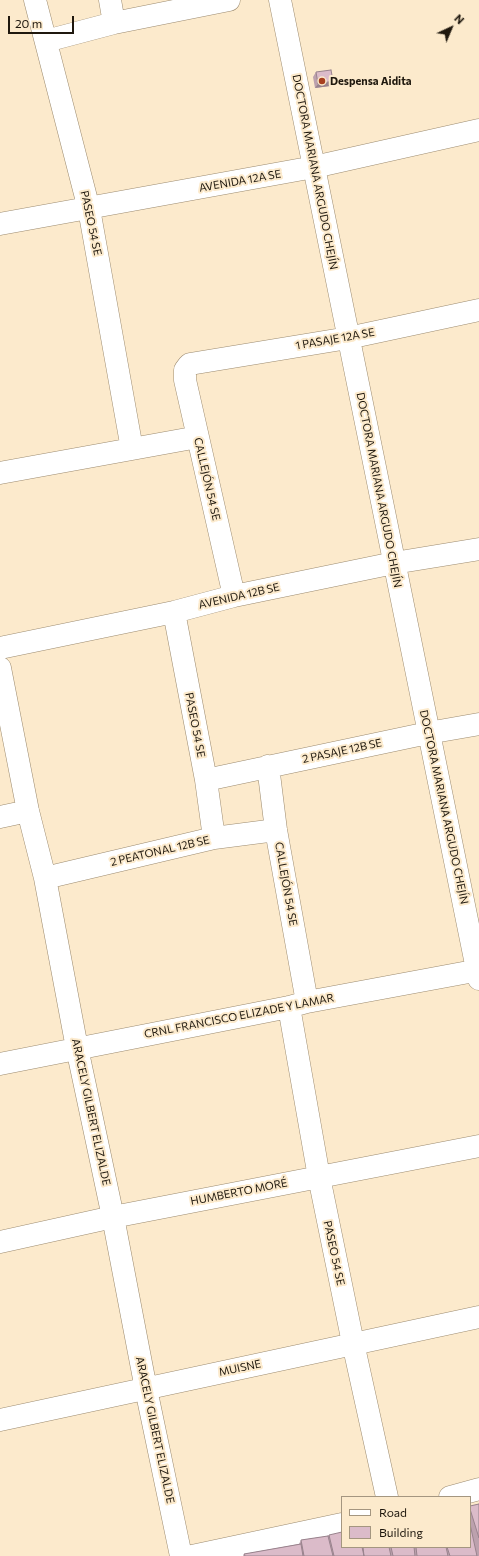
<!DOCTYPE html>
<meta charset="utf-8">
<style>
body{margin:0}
#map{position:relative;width:479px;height:1556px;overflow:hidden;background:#fceacc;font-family:Commissioner,sans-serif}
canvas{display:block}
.legend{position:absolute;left:341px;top:1496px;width:130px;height:52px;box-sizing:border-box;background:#fceacc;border:1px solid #a49680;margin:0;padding:5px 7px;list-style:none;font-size:12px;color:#1f180e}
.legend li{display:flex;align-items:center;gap:8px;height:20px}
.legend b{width:20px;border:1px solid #a49680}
.north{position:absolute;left:431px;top:8px;width:40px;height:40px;-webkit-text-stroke:3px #fceacc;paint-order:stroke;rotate:44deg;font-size:11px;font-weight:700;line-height:16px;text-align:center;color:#1f180e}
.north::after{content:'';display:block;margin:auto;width:14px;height:18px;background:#1f180e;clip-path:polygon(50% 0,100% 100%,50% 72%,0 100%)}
.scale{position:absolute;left:8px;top:16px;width:66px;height:18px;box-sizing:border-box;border:2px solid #1f180e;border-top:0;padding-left:5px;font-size:12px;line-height:14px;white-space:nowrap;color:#1f180e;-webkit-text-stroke:3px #fceacc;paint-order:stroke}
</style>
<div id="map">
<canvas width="479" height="1556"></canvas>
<ul class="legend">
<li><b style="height:5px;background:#fff"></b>Road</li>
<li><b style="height:11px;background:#dbbbc9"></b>Building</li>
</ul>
<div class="north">N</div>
<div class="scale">20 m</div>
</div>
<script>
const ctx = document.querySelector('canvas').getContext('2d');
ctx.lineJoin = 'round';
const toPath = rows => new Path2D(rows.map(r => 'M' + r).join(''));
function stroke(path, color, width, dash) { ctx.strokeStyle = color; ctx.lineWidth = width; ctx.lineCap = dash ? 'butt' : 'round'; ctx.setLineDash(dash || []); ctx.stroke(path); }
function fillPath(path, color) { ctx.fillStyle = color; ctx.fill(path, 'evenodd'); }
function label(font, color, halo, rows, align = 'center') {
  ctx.font = font + ' Commissioner,sans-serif'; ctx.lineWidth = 4; ctx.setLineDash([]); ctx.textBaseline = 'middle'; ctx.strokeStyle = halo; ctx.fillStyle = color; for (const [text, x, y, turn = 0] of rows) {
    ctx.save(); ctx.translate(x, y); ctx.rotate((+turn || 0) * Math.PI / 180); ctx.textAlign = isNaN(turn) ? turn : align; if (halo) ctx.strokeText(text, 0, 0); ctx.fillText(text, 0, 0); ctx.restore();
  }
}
const street = toPath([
 [35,0,89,209,132,449],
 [110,0,114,23],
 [280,0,479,979],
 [46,41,114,23,229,0],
 [0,224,314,167,479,130],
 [0,473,198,437],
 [234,596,185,380,185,370,188,366,190,364,348,338,479,310],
 [174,612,206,780,214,838],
 [0,648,174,612,234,596,394,563,479,549],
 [0,668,28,811,45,878,77,1048,113,1217,146,1389,181,1556],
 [268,766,276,830,307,1002],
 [206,780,428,733,479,724],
 [0,817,28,811],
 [45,878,214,838,276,830],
 [289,1007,319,1177,353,1343,387,1497],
 [0,1064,289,1007,307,1002,479,970],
 [0,1242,113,1217,479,1146],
 [0,1420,479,1317],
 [450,1497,479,1489],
 [192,1556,342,1524]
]);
const wall = toPath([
 [316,72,330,86,315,88,313,77],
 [479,1504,479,1556,243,1556,244,1554,299,1544,301,1540,328,1536,329,1535,342,1547,470,1547,470,1506]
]);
const shadedWall = toPath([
 [333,81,330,86,315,88,318,84]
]);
const building = toPath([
 [331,70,333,81,318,84,316,72,331,70],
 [479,1504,479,1538,470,1509,470,1506,479,1504],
 [470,1524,477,1556,450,1556,447,1547,470,1547,470,1524],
 [342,1532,342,1547,362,1547,364,1556,334,1556,329,1535,342,1532],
 [328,1536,333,1556,304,1556,301,1540,328,1536],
 [301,1544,303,1556,245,1556,244,1554,301,1544],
 [363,1547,389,1547,391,1556,364,1556,363,1547],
 [391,1547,414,1547,415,1556,393,1556,391,1547],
 [416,1547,446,1547,448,1556,417,1556,416,1547]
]);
const markers = [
 [322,81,4,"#a84020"]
];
const poiNames = [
 ["Despensa Aidita",330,81]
];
const streetNames = [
 ["DOCTORA MARIANA ARGUDO CHEJÍN",315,172,79],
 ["AVENIDA 12A SE",240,181,-10],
 ["PASEO 54 SE",91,223,78],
 ["1 PASAJE 12A SE",335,339,-10],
 ["CALLEJÓN 54 SE",207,479,77],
 ["DOCTORA MARIANA ARGUDO CHEJÍN",379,490,79],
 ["AVENIDA 12B SE",239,596,-13],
 ["PASEO 54 SE",195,725,79],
 ["2 PASAJE 12B SE",342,751,-12],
 ["DOCTORA MARIANA ARGUDO CHEJÍN",444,807,78],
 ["2 PEATONAL 12B SE",160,851,-13],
 ["CALLEJÓN 54 SE",286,884,80],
 ["CRNL FRANCISCO ELIZADE Y LAMAR",239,1016,-11],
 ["ARACELY GILBERT ELIZALDE",91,1112,78],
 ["HUMBERTO MORÉ",239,1192,-11],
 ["PASEO 54 SE",334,1253,78],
 ["MUISNE",240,1368,-12],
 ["ARACELY GILBERT ELIZALDE",155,1430,78]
];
stroke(street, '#9c8b70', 23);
stroke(street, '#fff', 22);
fillPath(wall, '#bca1ad');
fillPath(shadedWall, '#99838d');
fillPath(building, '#dbbbc9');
stroke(building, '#99838d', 1);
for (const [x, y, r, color] of markers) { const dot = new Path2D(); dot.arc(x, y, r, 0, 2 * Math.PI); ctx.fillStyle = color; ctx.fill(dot); stroke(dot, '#fceacc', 1.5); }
label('bold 11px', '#1f180e', '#fceacc', poiNames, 'left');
label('11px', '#1f180e', '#fceacc', streetNames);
</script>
